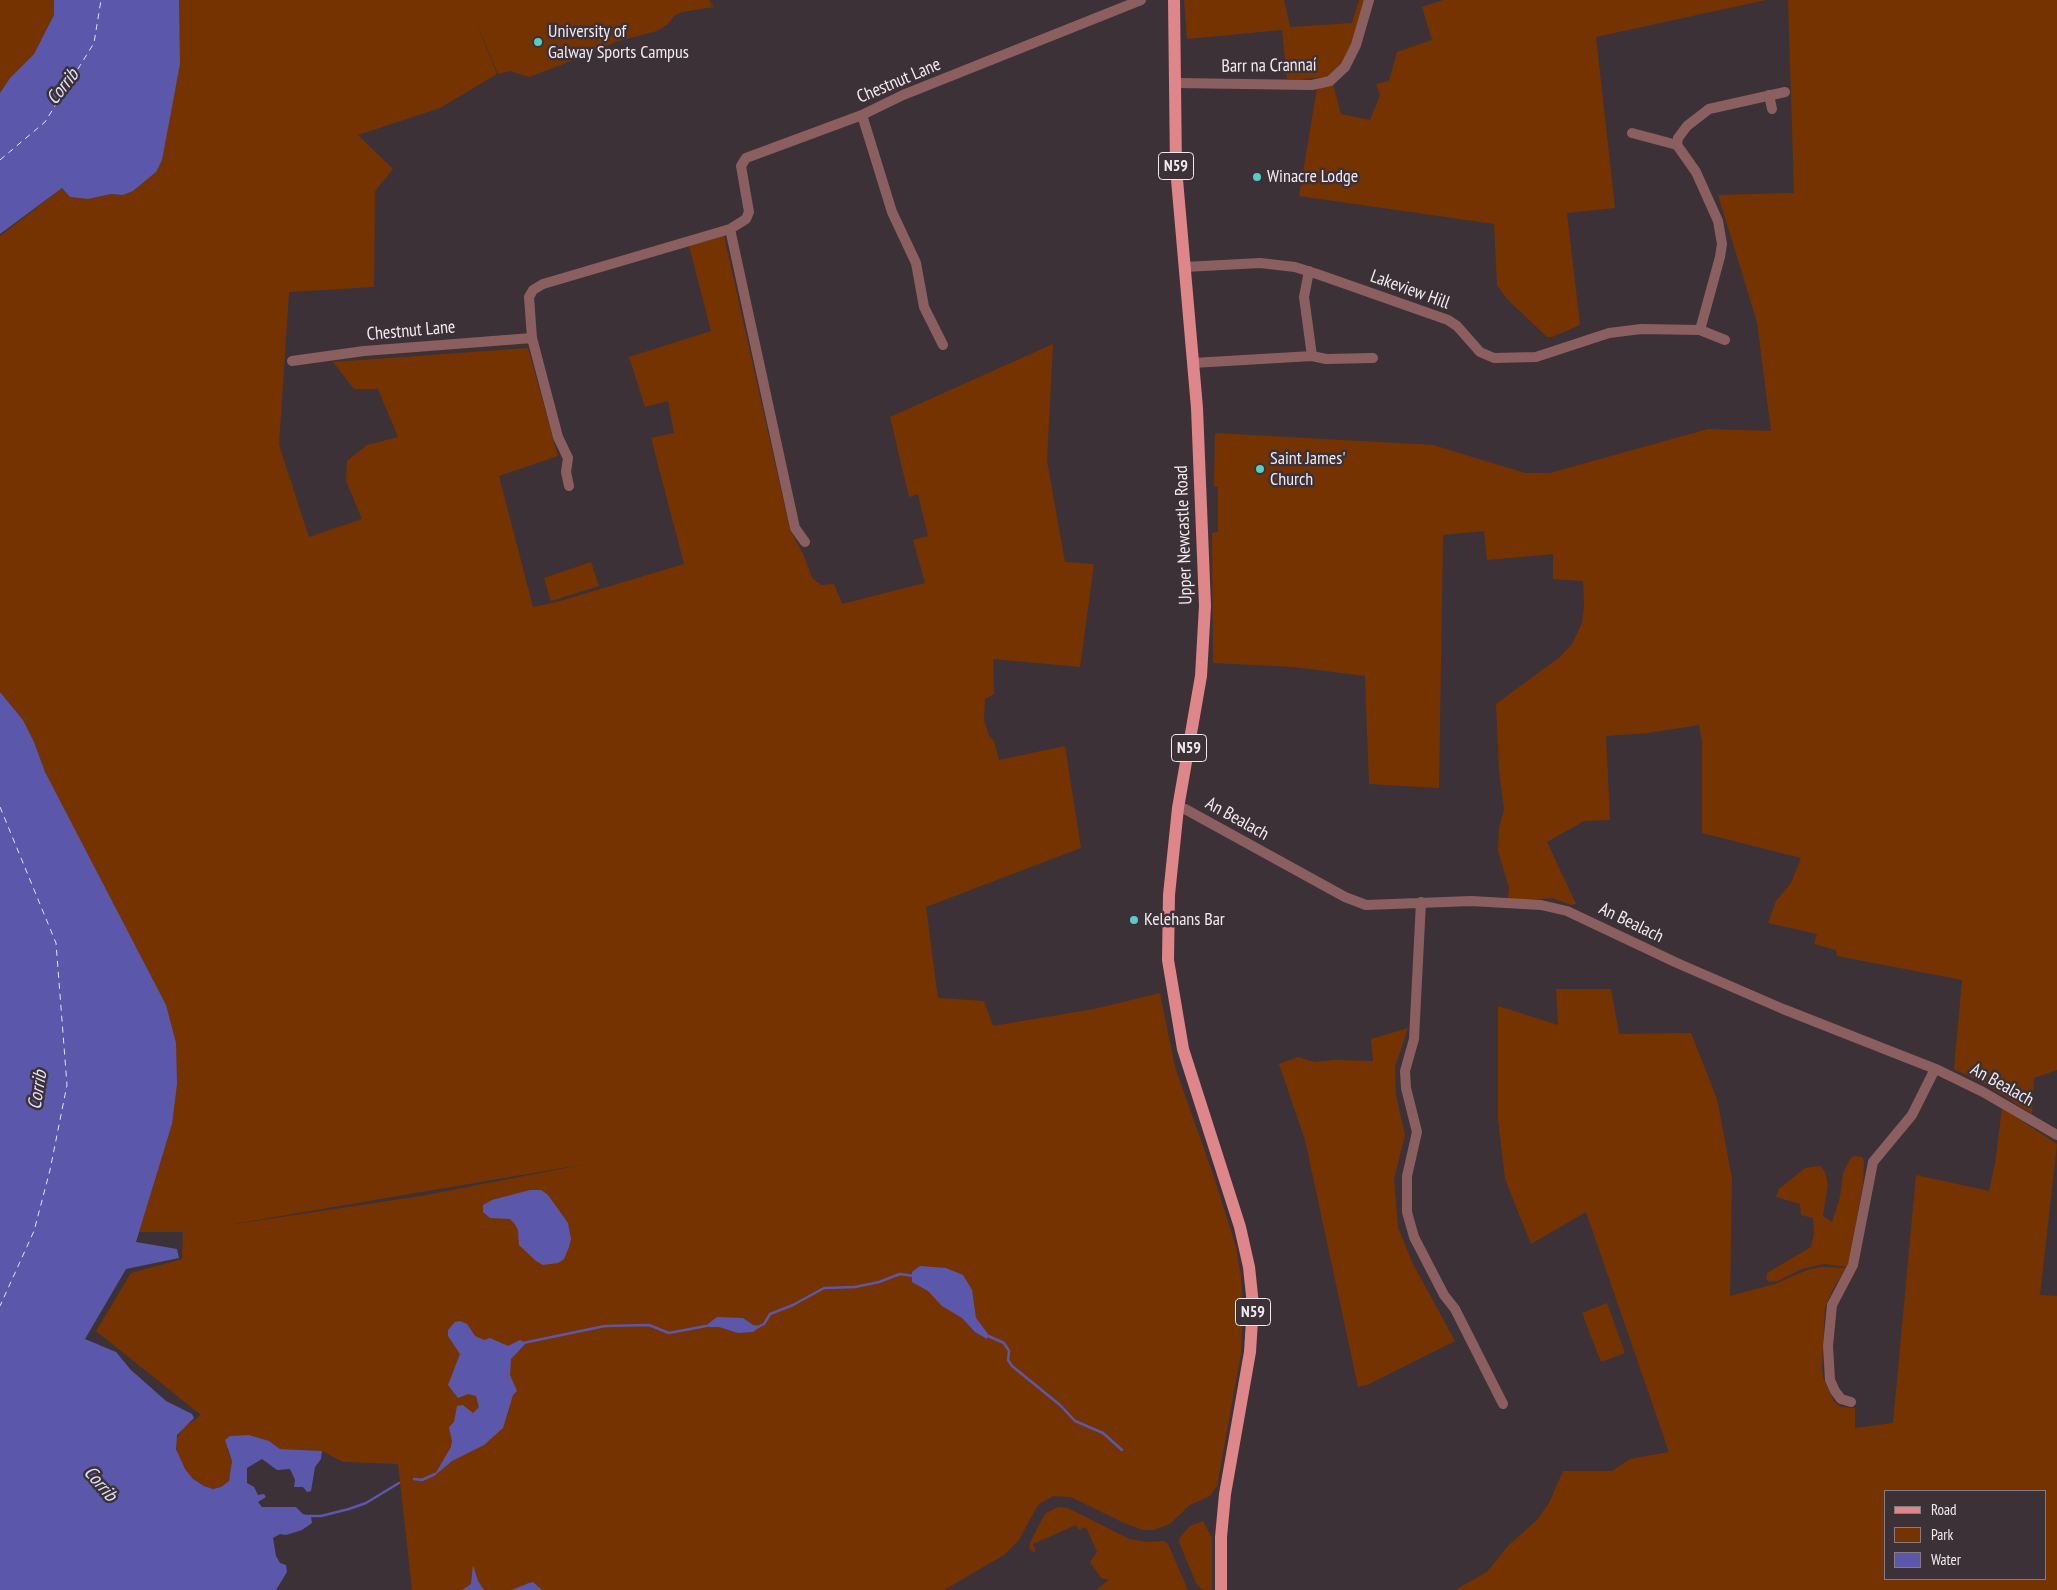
<!DOCTYPE html>
<meta charset="utf-8">
<style>
body{margin:0}
#map{position:relative;width:2057px;height:1590px;overflow:hidden;background:#3c3137;font-family:"PT Sans Narrow",sans-serif}
canvas{display:block}
.legend{position:absolute;left:1884px;top:1490px;width:162px;height:90px;box-sizing:border-box;background:#3c3137;border:1px solid #857b80;margin:0;padding:6px 9px;list-style:none;font-size:15px;color:#f2eaee}
.legend li{display:flex;align-items:center;gap:10px;height:25px}
.legend b{width:25px;border:1px solid #857b80}
</style>
<div id="map">
<canvas width="2057" height="1590"></canvas>
<ul class="legend">
<li><b style="height:6px;background:#df868a"></b>Road</li>
<li><b style="height:14px;background:#763302"></b>Park</li>
<li><b style="height:14px;background:#5b58ac"></b>Water</li>
</ul>
</div>
<script>
const ctx = document.querySelector('canvas').getContext('2d');
ctx.lineJoin = 'round';
function fillPath(path, color) { ctx.fillStyle = color; ctx.fill(path, 'evenodd'); }
const toPath = rows => new Path2D(rows.map(r => 'M' + r).join(''));
function stroke(path, color, width, dash) { ctx.strokeStyle = color; ctx.lineWidth = width; ctx.lineCap = dash ? 'butt' : 'round'; ctx.setLineDash(dash || []); ctx.stroke(path); }
function label(font, color, halo, rows, align = 'center') {
  ctx.font = font + ' "PT Sans Narrow",sans-serif'; ctx.lineWidth = 5; ctx.setLineDash([]); ctx.textBaseline = 'middle'; ctx.strokeStyle = halo; ctx.fillStyle = color; for (const [text, x, y, turn = 0] of rows) {
    ctx.save(); ctx.translate(x, y); ctx.rotate((+turn || 0) * Math.PI / 180); ctx.textAlign = isNaN(turn) ? turn : align; if (halo) ctx.strokeText(text, 0, 0); ctx.fillText(text, 0, 0); ctx.restore();
  }
}
const green = toPath([
 [0,0,54,0,54,15,34,54,10,78,0,93],
 [179,0,709,0,714,7,682,12,674,16,668,24,657,31,615,42,600,50,529,77,510,71,498,74,473,14,497,74,440,108,358,135,393,169,375,191,374,287,289,292,279,445,309,537,362,519,346,481,347,461,367,445,398,437,378,389,354,389,333,362,528,348,558,456,499,476,533,607,557,602,684,564,651,438,674,433,668,401,645,407,629,357,711,331,689,246,724,236,790,530,804,556,812,578,821,585,834,584,842,604,925,583,913,540,928,536,918,494,909,497,890,417,1053,344,1047,461,1065,562,1094,564,1080,667,993,659,994,694,985,699,984,720,989,736,994,741,999,760,1065,746,1081,848,926,907,938,998,984,1001,993,1026,1094,1009,1160,993,1175,1067,1214,1177,1236,1247,1241,1276,1243,1305,1241,1354,1217,1486,1210,1496,1190,1505,1170,1524,1154,1530,1143,1530,1122,1522,1071,1497,1053,1496,1038,1505,1019,1540,1004,1555,944,1590,412,1590,398,1464,343,1462,322,1451,280,1449,269,1441,227,1449,232,1461,229,1481,221,1487,213,1489,204,1486,193,1479,185,1469,179,1458,175,1442,182,1429,201,1415,96,1331,131,1273,182,1259,183,1232,139,1232,172,1124,34,742,23,720,0,692,0,236,62,188,70,197,88,199,111,194,123,195,133,191,156,172,180,64],
 [586,1164,421,1196,222,1226],
 [1184,0,1284,0,1290,27,1352,23,1359,0,1366,0,1356,35,1341,67,1327,77,1302,79,1287,79,1282,30,1187,39],
 [1443,0,1766,0,1596,37,1615,208,1567,213,1580,325,1552,337,1547,337,1507,299,1497,285,1494,224,1299,196,1317,88,1333,84,1341,114,1370,120,1380,95,1376,84,1389,81,1397,52,1432,40,1422,7],
 [1788,0,2057,0,2057,1070,2034,1078,2032,1114,1985,1084,1954,1069,1962,980,1837,956,1836,950,1814,944,1817,934,1768,923,1776,901,1791,883,1801,858,1702,833,1702,742,1699,725,1648,733,1606,736,1610,820,1584,821,1547,842,1576,904,1571,905,1552,898,1515,901,1508,898,1509,888,1498,851,1499,827,1504,810,1499,770,1496,704,1560,657,1572,644,1582,623,1584,606,1583,581,1553,579,1553,554,1487,560,1484,531,1443,535,1439,788,1369,784,1365,676,1294,667,1213,663,1212,533,1218,532,1218,487,1214,486,1215,433,1433,445,1525,473,1550,473,1708,429,1771,431,1757,322,1718,195,1794,193],
 [591,562,599,586,551,601,544,578],
 [1556,989,1611,989,1619,1034,1691,1033,1717,1099,1732,1178,1730,1296,1775,1284,1807,1270,1821,1267,1846,1268,1833,1289,1825,1308,1822,1366,1823,1377,1834,1402,1841,1407,1855,1408,1855,1428,1893,1423,1916,1175,1989,1191,1995,1164,2002,1108,2057,1144,2040,1295,2057,1296,2057,1590,1455,1590,1487,1572,1508,1546,1537,1520,1549,1503,1563,1471,1612,1471,1630,1459,1669,1452,1586,1212,1531,1244,1505,1179,1498,1119,1498,1006,1558,1025],
 [1886,1491,2046,1491,2046,1579,1886,1579],
 [1408,1028,1395,1067,1396,1095,1405,1135,1394,1179,1398,1227,1412,1262,1455,1341,1367,1385,1358,1387,1305,1140,1279,1064,1298,1057,1315,1062,1334,1060,1373,1061,1371,1039],
 [1854,1156,1862,1157,1864,1160,1863,1183,1848,1267,1824,1264,1802,1269,1778,1281,1769,1282,1766,1279,1767,1273,1811,1247,1814,1234,1813,1218,1801,1215,1800,1204,1776,1197,1779,1189,1805,1168,1820,1166,1825,1172,1828,1184,1823,1216,1832,1222,1840,1197,1843,1173,1850,1159],
 [1607,1303,1625,1353,1601,1362,1582,1313],
 [1058,1507,1068,1508,1129,1539,1148,1542,1164,1541,1168,1544,1188,1590,1096,1590,1109,1580,1101,1578,1090,1562,1097,1552,1086,1527,1079,1530,1076,1525,1033,1544,1036,1551,1033,1552,1029,1548,1030,1543,1042,1519,1046,1513],
 [1203,1521,1212,1538,1212,1590,1203,1590,1196,1583,1179,1542,1180,1537,1190,1526]
]);
const water = toPath([
 [54,0,179,0,180,64,162,160,156,172,133,191,123,195,111,194,88,199,70,197,62,188,0,234,0,93,10,78,34,54,54,15],
 [0,692,23,720,34,742,45,772,166,1005,176,1043,177,1084,172,1124,136,1242,177,1249,179,1258,126,1269,85,1339,116,1352,131,1370,166,1401,192,1414,194,1418,177,1435,176,1449,185,1469,193,1479,204,1486,213,1489,221,1487,229,1481,232,1461,225,1440,230,1436,249,1435,269,1441,280,1449,322,1451,321,1459,315,1467,311,1491,307,1492,303,1487,294,1487,295,1480,290,1469,277,1470,262,1459,247,1468,247,1483,254,1487,258,1495,264,1494,266,1497,258,1502,262,1507,296,1507,303,1514,311,1517,312,1523,302,1530,286,1535,280,1534,273,1538,276,1556,280,1563,286,1565,287,1572,276,1590,0,1590],
 [530,1190,541,1190,548,1195,568,1223,571,1239,569,1247,564,1259,558,1263,543,1265,536,1261,519,1245,518,1230,514,1223,510,1219,490,1218,483,1212,483,1205,492,1200],
 [920,1266,946,1268,963,1275,972,1290,976,1318,988,1334,987,1339,975,1332,962,1318,942,1306,928,1291,912,1282,912,1272],
 [717,1317,743,1318,753,1325,761,1326,753,1332,738,1333,719,1327,704,1327],
 [460,1321,467,1324,475,1336,484,1340,490,1338,508,1346,520,1340,526,1343,511,1359,510,1375,517,1391,513,1395,503,1428,484,1445,452,1461,434,1476,451,1447,452,1441,449,1427,454,1422,457,1406,463,1405,473,1413,479,1407,476,1396,468,1394,458,1398,448,1385,460,1354,448,1336,448,1330,455,1322],
 [473,1565,478,1581,484,1590,462,1590,471,1584],
 [533,1582,542,1590,511,1590,529,1583]
]);
const stream = toPath([
 [758,1327,764,1324,770,1314,793,1305,824,1288,855,1287,879,1282,900,1274,914,1276],
 [986,1335,1004,1343,1009,1351,1008,1360,1012,1366,1060,1405,1075,1421,1103,1433,1122,1450],
 [523,1343,605,1326,649,1325,669,1333,706,1326],
 [414,1479,422,1480,435,1474],
 [303,1516,321,1516,349,1509,366,1503,399,1483]
]);
const ferry = toPath([
 [0,160,45,122,94,43,101,0],
 [0,807,56,943,67,1085,50,1170,34,1231,0,1306]
]);
const minor = toPath([
 [1176,83,1312,85,1330,81,1345,67,1356,45,1369,0],
 [1769,95,1772,109],
 [862,115,892,212,916,263,924,307,943,345],
 [1632,133,1677,145,1696,172,1718,221,1722,244,1720,257,1700,330],
 [1677,145,1678,138,1687,126,1709,109,1785,92],
 [730,229,795,528,805,542],
 [1184,267,1260,263,1295,267,1320,275,1448,320,1457,326,1480,352,1494,358,1536,357,1609,333,1641,329,1700,330,1725,340],
 [1309,271,1304,297,1312,356],
 [532,338,558,437,568,458,566,472,569,486],
 [292,361,364,351,532,338,529,297,533,290,543,284,730,229,746,219,749,212,741,166,746,158,862,115,903,95,1141,0],
 [1193,363,1312,356,1326,359,1373,358],
 [1178,808,1185,809,1345,897,1366,905,1471,901,1541,905,1567,911,1677,963,1783,1009,1938,1070,1983,1092,2057,1135],
 [1421,902,1414,1039,1405,1071,1406,1088,1417,1132,1407,1176,1407,1212,1414,1237,1444,1295,1455,1309,1503,1404],
 [1851,1402,1841,1399,1835,1391,1830,1380,1828,1346,1832,1305,1853,1265,1873,1162,1912,1115,1935,1069]
]);
const major = toPath([
 [1174,0,1176,168,1197,408,1205,606,1201,676,1178,808,1169,895,1168,960,1183,1049,1240,1227,1249,1267,1253,1305,1250,1352,1225,1494,1221,1537,1221,1590]
]);
const markers = [
 [538,42,5,"#56cec3"],
 [1257,177,5,"#56cec3"],
 [1260,469,5,"#56cec3"],
 [1134,920,5,"#56cec3"]
];
const shields = [
 [1176,166,35],
 [1189,748,35],
 [1253,1312,35]
];
const shieldNames = [
 ["N59",1176,166],
 ["N59",1189,748],
 ["N59",1253,1312]
];
const poiNames = [
 ["University of",548,32],
 ["Galway Sports Campus",548,53],
 ["Winacre Lodge",1267,177],
 ["Saint James'",1270,459],
 ["Church",1270,480],
 ["Kelehans Bar",1144,920]
];
const streetNames = [
 ["Barr na Crannaí",1269,66,-1],
 ["Chestnut Lane",899,81,-23],
 ["Lakeview Hill",1410,290,20],
 ["Chestnut Lane",411,331,-5],
 ["Upper Newcastle Road",1184,535,-92],
 ["An Bealach",1237,819,29],
 ["An Bealach",1631,923,26],
 ["An Bealach",2002,1085,29]
];
const waterNames = [
 ["Corrib",63,87,-52],
 ["Corrib",38,1090,-81],
 ["Corrib",100,1484,49]
];
fillPath(green, '#763302');
fillPath(water, '#5b58ac');
stroke(stream, '#5b58ac', 2.5);
stroke(ferry, '#e0e2f9', 1, [6, 5]);
stroke(minor, '#8b5f60', 10);
stroke(major, '#df868a', 12);
for (const [x, y, r, color] of markers) { const dot = new Path2D(); dot.arc(x, y, r, 0, 2 * Math.PI); ctx.fillStyle = color; ctx.fill(dot); stroke(dot, '#3c3137', 2); }
for (const [x, y, w] of shields) { const box = new Path2D(); box.roundRect(x - w / 2, y - 13.5, w, 27, 4); ctx.fillStyle = '#3c3137'; ctx.fill(box); stroke(box, '#f2eaee', 1); }
label('bold 16px', '#f2eaee', null, shieldNames);
label('18px', '#f2eaee', '#3c3137', poiNames, 'left');
label('18px', '#f2eaee', '#3c3137', streetNames);
label('italic 19px', '#e0e2f9', '#3c3137', waterNames);
</script>
